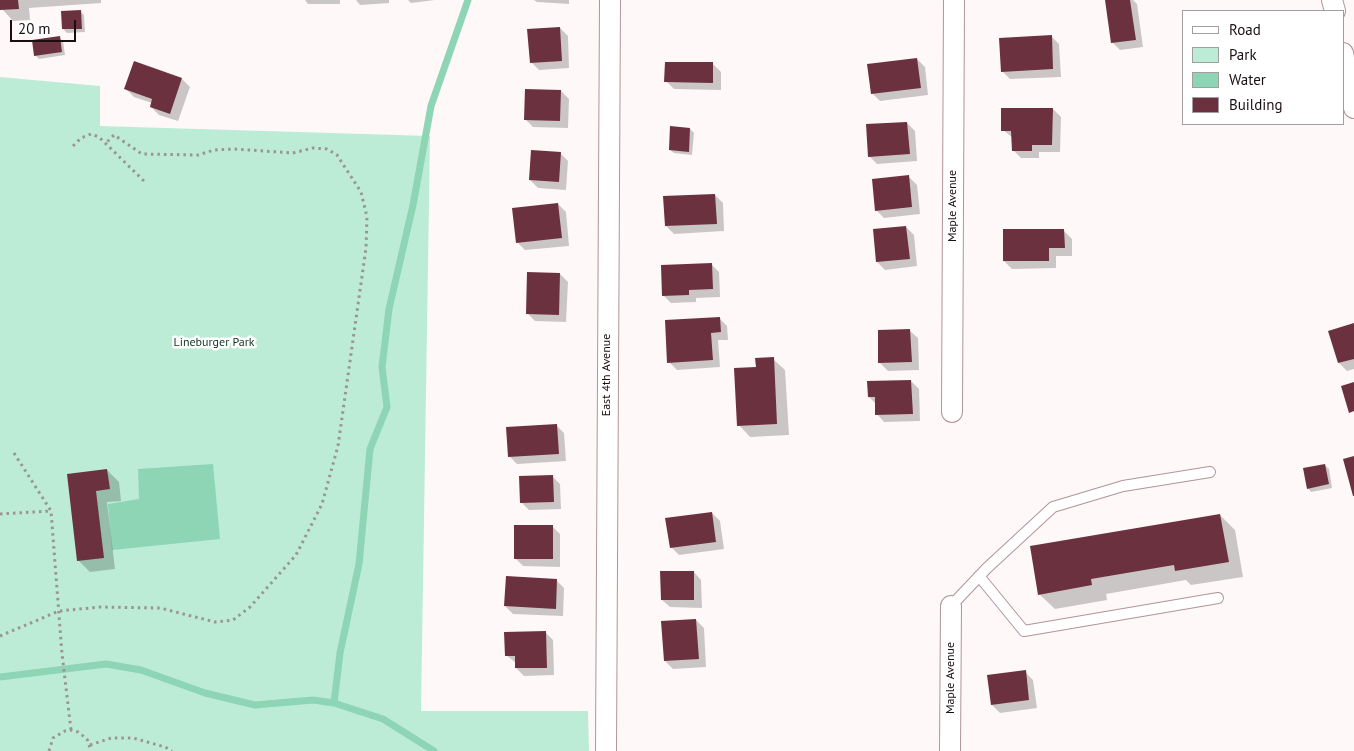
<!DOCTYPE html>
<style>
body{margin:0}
#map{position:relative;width:1354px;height:751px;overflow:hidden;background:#fef8f8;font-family:"PT Sans",sans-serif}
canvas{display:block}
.legend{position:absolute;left:1182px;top:10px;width:162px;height:115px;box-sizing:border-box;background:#fff;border:1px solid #a39fa0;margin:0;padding:6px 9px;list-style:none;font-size:15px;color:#190f11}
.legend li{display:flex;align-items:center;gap:10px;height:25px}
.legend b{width:25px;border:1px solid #a39fa0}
.scale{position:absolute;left:10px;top:20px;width:66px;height:22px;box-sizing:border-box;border:2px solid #190f11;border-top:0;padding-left:6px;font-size:15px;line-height:18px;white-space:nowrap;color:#190f11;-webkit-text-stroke:4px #fff;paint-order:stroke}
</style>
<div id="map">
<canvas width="1354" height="751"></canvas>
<ul class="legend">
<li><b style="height:6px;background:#fff"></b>Road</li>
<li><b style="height:14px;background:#bcecd5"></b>Park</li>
<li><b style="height:14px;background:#8ed5b5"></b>Water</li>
<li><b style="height:14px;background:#6c313e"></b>Building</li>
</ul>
<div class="scale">20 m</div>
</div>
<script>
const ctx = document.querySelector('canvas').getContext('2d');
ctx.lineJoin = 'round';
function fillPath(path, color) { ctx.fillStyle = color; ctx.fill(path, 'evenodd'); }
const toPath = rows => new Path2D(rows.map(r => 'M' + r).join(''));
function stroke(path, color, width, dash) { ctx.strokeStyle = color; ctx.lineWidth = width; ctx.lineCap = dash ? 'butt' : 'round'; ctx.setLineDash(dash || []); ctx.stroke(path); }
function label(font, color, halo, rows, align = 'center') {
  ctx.font = font + ' "PT Sans",sans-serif'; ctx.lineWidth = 5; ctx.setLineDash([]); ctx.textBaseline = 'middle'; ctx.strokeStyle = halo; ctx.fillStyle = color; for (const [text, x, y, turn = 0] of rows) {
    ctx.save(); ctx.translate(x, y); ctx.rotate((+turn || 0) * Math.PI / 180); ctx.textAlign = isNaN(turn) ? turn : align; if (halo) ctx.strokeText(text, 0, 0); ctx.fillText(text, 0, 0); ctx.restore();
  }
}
const green = toPath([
 [0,77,100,86,100,126,430,136,421,711,588,711,589,751,0,751]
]);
const water = toPath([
 [213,464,220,539,112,550,108,504,139,499,138,469]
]);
const shadow = toPath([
 [1,0,101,0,101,3,29,8,30,20,13,21,2,9],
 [305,0,340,0,340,4,308,4],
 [356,0,389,0,389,3,360,5],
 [408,0,435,0,411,3],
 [534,0,569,0,569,4,537,2],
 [1107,0,1133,0,1137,4,1143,47,1120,50,1112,42],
 [81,12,84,15,85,32,67,33,63,29],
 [560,28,568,36,569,68,539,70,531,62],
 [1051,36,1059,44,1061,77,1010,79,1002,71],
 [60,38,63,41,65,55,39,59,35,55],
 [917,59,925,67,928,95,880,101,872,93],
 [135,62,182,79,190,87,178,121,159,115,151,107,152,103,134,97,126,89],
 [713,64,721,72,721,90,674,89,666,81],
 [561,91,569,99,568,128,533,127,525,119],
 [1053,109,1061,117,1060,152,1039,152,1039,158,1021,158,1013,150,1013,138,1003,130],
 [907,123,915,131,917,161,877,164,869,156],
 [690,129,694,133,692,155,674,153,670,150],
 [560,153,568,161,566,190,538,188,530,180],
 [909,177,917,185,920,214,884,218,876,210],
 [715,195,723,203,724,231,674,234,666,226],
 [558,204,566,212,569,246,525,250,517,242],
 [906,227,914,235,917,266,885,270,877,262],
 [1064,231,1072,239,1072,256,1056,256,1056,268,1012,269,1004,261],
 [711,264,719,272,720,297,696,298,696,302,671,303,663,295],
 [560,274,568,282,566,322,535,321,527,313],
 [719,318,727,326,728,340,718,340,720,367,677,370,669,362],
 [1354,325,1354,369,1347,371,1339,363],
 [910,331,918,338,919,370,888,371,880,363],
 [773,359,785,370,789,435,750,437,739,425,757,368],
 [911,381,919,389,920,421,884,422,877,414,876,404,869,397],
 [556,425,564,433,566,461,517,464,509,456],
 [1325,465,1329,469,1332,488,1311,492,1308,488],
 [107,470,119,482,121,501,107,502,115,569,90,572,78,560,69,475],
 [552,476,560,484,561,509,529,510,521,502],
 [712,513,720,521,724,549,679,555,671,547],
 [1220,515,1235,530,1243,577,1191,585,1186,580,1106,594,1107,600,1055,609,1039,594],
 [552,526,560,534,560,567,523,566,515,558],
 [694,572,701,580,702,608,670,607,662,600],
 [556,580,564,588,563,616,513,614,505,606],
 [696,620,704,628,706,667,673,669,665,661],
 [545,632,553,640,554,675,524,676,516,668,516,663,506,655],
 [1025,672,1033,680,1037,708,1000,713,992,705]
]);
const stream = toPath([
 [0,677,106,664,141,670,205,693,255,705,313,700,334,703,383,719,434,751],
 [334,703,340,653,359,564,370,449,387,407,382,367,389,309,413,205,431,106,468,0]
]);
const building = toPath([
 [0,0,18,0,19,9,0,10],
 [1105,0,1130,0,1136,40,1111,43],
 [81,10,82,29,62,29,61,11],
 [560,27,562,61,530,63,527,29],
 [1052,35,1053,69,1001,72,999,38],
 [60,36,62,52,34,56,32,40],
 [917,58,921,88,871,94,867,64],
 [134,61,182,78,170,114,150,107,152,99,124,89],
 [665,62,713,62,713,83,664,82],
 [525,89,561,90,560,121,524,120],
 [1001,108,1053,108,1052,145,1032,145,1032,151,1012,151,1011,131,1001,131],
 [907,122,910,154,868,157,866,124],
 [670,126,690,128,689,152,669,150],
 [531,150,561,152,559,182,529,180],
 [909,175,912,207,875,211,872,179],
 [715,194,717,224,665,226,663,196],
 [558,203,562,238,516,243,512,208],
 [906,226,910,259,876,262,873,229],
 [1003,229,1064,229,1065,248,1049,248,1049,261,1003,261],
 [712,263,713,289,689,290,689,295,662,296,661,265],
 [527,272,560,273,559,315,526,314],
 [720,317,721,332,711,333,713,360,667,363,665,320],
 [1354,323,1354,359,1338,363,1328,331],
 [910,329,912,362,878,363,878,330],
 [774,357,777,424,737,426,734,368,756,367,755,358],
 [911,380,913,414,875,415,875,397,868,397,867,381],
 [1354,382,1354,411,1349,413,1341,386],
 [557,424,559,454,508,457,506,427],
 [1354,456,1354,496,1353,496,1343,459],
 [1325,464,1329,484,1307,489,1303,468],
 [107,469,110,489,96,491,104,558,77,561,67,474],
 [553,475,554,502,520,503,519,476],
 [712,512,716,542,670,548,665,518],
 [1220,514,1229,562,1175,571,1174,565,1091,579,1092,585,1038,595,1030,546],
 [514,525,553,525,553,559,514,559],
 [660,571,694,571,694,600,661,600],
 [506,576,557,579,556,609,504,606],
 [696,619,699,659,664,661,661,621],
 [546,631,547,668,515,668,515,656,505,656,504,632],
 [1026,670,1029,700,991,705,987,675]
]);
const path = toPath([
 [73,146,81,138,91,134,99,137,144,181],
 [14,453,51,511,62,654,71,730],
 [0,514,51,511],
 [0,636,59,611,100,607,160,608,215,622,233,620,250,607,296,555,322,504,338,446,366,248,367,217,361,192,337,155,327,149,313,148,293,153,234,149,214,150,198,155,142,154,114,135,106,143],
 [90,745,111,738,133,738,165,747,172,751],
 [49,751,53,738,65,731,71,730,78,732,87,739,91,751]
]);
const lane = toPath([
 [979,576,1024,631,1218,598],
 [951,606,987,568,1053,507,1123,486,1210,472]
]);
const street = toPath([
 [1332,0,1335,11],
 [1343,53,1354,108],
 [952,412,954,0],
 [606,751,610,0],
 [950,751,951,606]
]);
const streetNames = [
 ["Maple Avenue",953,206,-90],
 ["East 4th Avenue",607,375,-90],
 ["Maple Avenue",951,678,-90]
];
const parkNames = [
 ["Lineburger Park",214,343]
];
fillPath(green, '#bcecd5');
fillPath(water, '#8ed5b5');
fillPath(shadow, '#0003');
stroke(stream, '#8ed5b5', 7);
fillPath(building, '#6c313e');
stroke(lane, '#b19499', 12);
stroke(street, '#b19499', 22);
stroke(path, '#9b9494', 3, [2.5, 4]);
stroke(lane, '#fff', 10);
stroke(street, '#fff', 20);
label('12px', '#190f11', '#fff', streetNames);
label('12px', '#103124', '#fff', parkNames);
</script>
